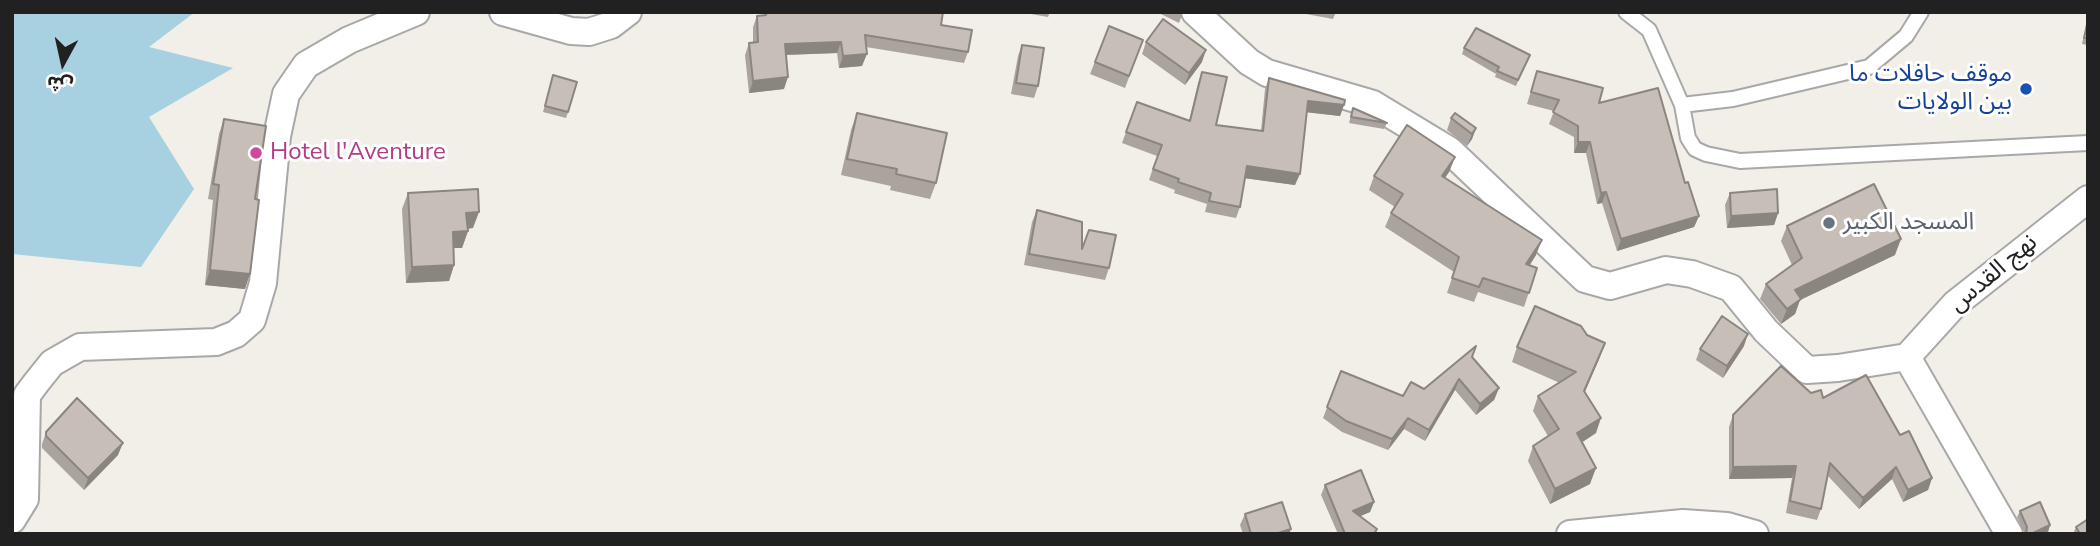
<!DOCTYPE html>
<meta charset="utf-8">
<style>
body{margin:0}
#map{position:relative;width:2100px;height:546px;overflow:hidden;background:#f2efe8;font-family:"Nunito Sans","Noto Sans Arabic",sans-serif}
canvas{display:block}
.frame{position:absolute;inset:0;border:14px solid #212121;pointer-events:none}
.north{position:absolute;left:28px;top:28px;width:70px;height:70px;-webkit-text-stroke:5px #fff;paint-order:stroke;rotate:188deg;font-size:19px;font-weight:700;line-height:28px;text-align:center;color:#212121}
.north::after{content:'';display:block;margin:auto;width:24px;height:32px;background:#212121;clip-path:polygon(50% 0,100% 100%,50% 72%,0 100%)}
</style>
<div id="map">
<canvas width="2100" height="546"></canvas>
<div class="frame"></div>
<div class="north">ش</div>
</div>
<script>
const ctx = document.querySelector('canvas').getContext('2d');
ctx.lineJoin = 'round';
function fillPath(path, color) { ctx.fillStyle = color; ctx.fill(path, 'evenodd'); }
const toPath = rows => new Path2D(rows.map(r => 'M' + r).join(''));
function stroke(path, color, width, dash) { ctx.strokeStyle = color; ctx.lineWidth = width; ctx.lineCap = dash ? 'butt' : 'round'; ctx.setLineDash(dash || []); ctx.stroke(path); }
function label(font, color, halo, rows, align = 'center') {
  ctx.font = font + ' "Nunito Sans","Noto Sans Arabic",sans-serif'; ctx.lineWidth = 6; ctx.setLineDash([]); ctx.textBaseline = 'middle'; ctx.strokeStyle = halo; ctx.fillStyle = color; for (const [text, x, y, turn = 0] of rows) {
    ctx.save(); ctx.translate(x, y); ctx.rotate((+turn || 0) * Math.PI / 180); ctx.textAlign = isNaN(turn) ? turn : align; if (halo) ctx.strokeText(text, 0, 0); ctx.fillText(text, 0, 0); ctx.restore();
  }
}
const water = toPath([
 [12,12,195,12,149,47,233,68,149,117,194,189,141,267,12,254]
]);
const service = toPath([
 [1626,12,1649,30,1682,105,1688,138,1695,149,1706,154,1740,161,2088,143],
 [1682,105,1733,99,1869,67,1906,36,1921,12]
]);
const minor = toPath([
 [503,12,571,31,589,32,611,25,628,12],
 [1195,12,1249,62,1267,73,1373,104,1449,150,1585,279,1610,286,1666,270,1692,274,1731,288,1766,331,1807,370,1838,368,1907,357],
 [1907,357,1955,304,2088,199],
 [1907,357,2009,534],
 [12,520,25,499,27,395,36,383,52,363,80,347,216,342,236,334,252,320,263,283,277,136,286,94,306,65,349,40,416,12],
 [1570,534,1683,523,1727,526,1755,534]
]);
const wall = toPath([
 [765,12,943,12,941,25,968,52,964,63,866,47,862,66,839,68,837,53,786,55,784,89,749,93,745,55,749,43,753,43,753,27,757,16,764,15],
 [1025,12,1050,12,1048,17,1025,13],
 [1157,12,1183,12,1179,23],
 [1295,12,1336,12,1333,19],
 [2088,17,2088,45,2082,44],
 [1109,26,1143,40,1125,88,1090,74],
 [1146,42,1202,62,1185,85,1142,54],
 [1022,45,1038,86,1034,98,1011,94,1018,56],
 [1464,48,1527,61,1516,86,1495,77,1496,74,1462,54],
 [1537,71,1599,103,1685,183,1699,216,1694,227,1617,251,1602,203,1597,204,1586,153,1574,153,1574,137,1549,124,1554,111,1527,104],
 [1202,72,1216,125,1261,131,1265,89,1269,78,1344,105,1340,116,1307,112,1295,185,1245,178,1240,207,1236,218,1205,212,1207,204,1174,193,1175,190,1149,180,1157,156,1122,143,1137,102,1189,121,1198,83],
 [553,75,568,112,566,118,543,112],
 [1353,108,1387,123,1384,129,1349,123],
 [857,113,936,183,930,199,890,190,891,186,841,175,851,130],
 [1451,118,1476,128,1472,139,1467,146,1447,130],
 [224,119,255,199,245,289,205,285,213,200,208,199,219,134],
 [1455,157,1449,172,1445,178,1536,255,1530,265,1537,268,1524,307,1478,292,1474,302,1447,293,1454,272,1385,227,1391,213,1395,207,1369,190,1374,176],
 [408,193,473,228,467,229,468,231,462,248,454,248,454,265,449,281,406,283,402,209],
 [1730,193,1778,213,1774,225,1727,228,1725,205],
 [1037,210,1082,249,1109,268,1105,280,1024,265,1032,222],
 [1787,226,1895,255,1800,300,1795,314,1781,324,1760,299,1766,284,1792,265,1781,241],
 [1744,346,1723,378,1696,360,1700,349],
 [1517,347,1599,359,1585,392,1596,433,1582,442,1590,484,1550,504,1528,461,1533,446,1548,436,1533,411,1538,396,1560,383,1512,362],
 [1472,357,1499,388,1494,400,1476,415,1455,390,1425,441,1404,429,1388,450,1342,432,1323,418,1341,371,1403,396,1424,389],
 [1811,393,1900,435,1932,478,1928,490,1903,502,1892,479,1859,509,1828,476,1821,509,1817,520,1786,513,1792,478,1729,479,1729,427,1733,415],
 [46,432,118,455,84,490,42,448,42,444],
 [1325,485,1374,502,1370,512,1360,516,1377,529,1375,534,1338,534,1321,495],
 [2020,511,2050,525,2048,532,2043,534,2025,534,2017,517],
 [1245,514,1289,534,1243,534,1240,525],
 [2076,527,2088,534,2073,534]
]);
const shadedWall = toPath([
 [841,42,837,53,780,55,785,44],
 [1206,50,1202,62,1185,85,1189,73],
 [867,54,862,66,839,68,843,56],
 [788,77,784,89,749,93,753,81],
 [1308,101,1344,105,1340,116,1304,112],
 [1476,128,1472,139,1467,146,1472,134],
 [1578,142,1590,142,1586,153,1574,153],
 [1455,157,1449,172,1436,190,1442,176],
 [1247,166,1300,174,1295,185,1243,178],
 [1606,192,1602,203,1597,204,1601,193],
 [479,212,473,228,461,229,466,213],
 [1778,213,1774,225,1727,228,1731,216],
 [1699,216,1694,227,1617,251,1621,239],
 [468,231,462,248,447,248,453,232],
 [1901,239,1895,255,1800,300,1795,314,1781,324,1795,290],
 [1542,240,1536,255,1521,278,1526,264],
 [454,265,449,281,406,283,412,267],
 [210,270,250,274,245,289,205,285],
 [1748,334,1744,346,1723,378,1727,366],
 [1605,343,1599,359,1578,406,1584,391],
 [1459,379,1455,390,1425,441,1429,430],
 [1499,388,1494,400,1476,415,1480,404],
 [1408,418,1404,429,1388,450,1392,439],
 [1601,418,1596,433,1572,449,1577,433],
 [123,443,118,455,84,490,88,478],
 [1796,466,1792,478,1729,479,1733,467],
 [1896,467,1892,479,1859,509,1863,498],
 [1596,468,1590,484,1550,504,1555,489],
 [1932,478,1928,490,1903,502,1908,490],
 [1374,502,1370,512,1349,521,1353,511],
 [2050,525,2048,532,2043,534,2031,534],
 [1291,529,1289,534,1275,534]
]);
const building = toPath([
 [766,12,943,12,941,25,972,30,968,52,865,35,867,54,843,56,841,42,785,44,788,77,753,81,749,43,758,42,757,16,766,15,766,12],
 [1163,19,1206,50,1189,73,1146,42,1163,19],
 [2088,20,2088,38,2084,38,2088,20],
 [1109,26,1143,40,1129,76,1095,62,1109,26],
 [1476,28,1530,55,1518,80,1497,71,1499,67,1464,48,1476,28],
 [1022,45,1044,48,1038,86,1016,83,1022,45],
 [1537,71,1603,88,1599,103,1658,88,1685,183,1688,182,1699,216,1621,239,1606,192,1601,193,1590,142,1578,142,1578,126,1553,112,1559,100,1531,92,1537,71],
 [1202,72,1227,77,1216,125,1263,131,1269,78,1345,100,1344,105,1308,101,1300,174,1247,166,1240,207,1209,201,1211,193,1178,182,1179,179,1153,169,1162,145,1126,132,1137,102,1190,121,1202,72],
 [553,75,577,82,568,112,545,106,553,75],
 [1353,108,1387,123,1351,117,1353,108],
 [857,113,947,133,936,183,896,174,897,169,847,159,857,113],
 [1455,113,1476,128,1472,134,1451,118,1455,113],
 [224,119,266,126,255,199,259,200,250,274,210,270,219,185,213,184,224,119],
 [1407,125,1455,157,1442,176,1542,240,1526,264,1537,268,1529,293,1483,278,1479,287,1452,278,1459,257,1391,213,1403,194,1374,176,1407,125],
 [1874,184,1901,239,1795,290,1801,299,1787,309,1766,284,1802,258,1787,226,1874,184],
 [478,189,479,212,466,213,468,231,453,232,454,265,412,267,408,193,478,189],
 [1777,189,1778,213,1731,216,1730,193,1777,189],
 [1037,210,1082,222,1082,249,1089,230,1116,235,1109,268,1029,254,1037,210],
 [1535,306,1581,326,1587,335,1605,343,1584,391,1601,418,1577,433,1596,468,1555,489,1533,446,1559,429,1538,396,1576,372,1517,347,1535,306],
 [1722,316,1748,334,1727,366,1700,349,1722,316],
 [1476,346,1472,357,1499,388,1480,404,1459,379,1429,430,1408,418,1392,439,1346,421,1327,407,1341,371,1403,396,1411,382,1424,389,1476,346],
 [1781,366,1811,393,1821,390,1823,398,1866,375,1900,435,1909,431,1932,478,1908,490,1896,467,1863,498,1830,463,1821,509,1790,501,1796,466,1733,467,1733,415,1781,366],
 [77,398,123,443,88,478,46,436,46,432,77,398],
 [1361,470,1374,502,1353,511,1377,529,1374,534,1345,534,1325,485,1361,470],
 [1282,502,1291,529,1275,534,1251,534,1245,514,1282,502],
 [2040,502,2050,525,2031,534,2026,534,2027,527,2020,511,2040,502],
 [2088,519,2088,534,2080,534,2076,527,2088,519]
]);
const markers = [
 [2026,89,7,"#1a4fb4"],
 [256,153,7,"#d1479c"],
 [1829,223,7,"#6b7280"]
];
const transitNames = [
 ["موقف حافلات ما",2012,75],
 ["بين الولايات",2012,103]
];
const hotelNames = [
 ["Hotel l'Aventure",270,153]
];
const worshipNames = [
 ["المسجد الكبير",1843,223]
];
const streetNames = [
 ["نهج القدس",1994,274,-40]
];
fillPath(water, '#a7d0e1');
stroke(service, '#a8a8a8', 18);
stroke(minor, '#a8a8a8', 30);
stroke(service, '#fff', 14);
stroke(minor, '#fff', 26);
fillPath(wall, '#aba39d');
fillPath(shadedWall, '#8b8580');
fillPath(building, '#c7beb7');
stroke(building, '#8b8580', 2);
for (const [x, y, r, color] of markers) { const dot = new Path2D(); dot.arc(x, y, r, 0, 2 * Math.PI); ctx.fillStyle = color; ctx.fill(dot); stroke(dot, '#fff', 2.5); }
label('24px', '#164399', '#fff', transitNames, 'right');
label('24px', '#b23c85', '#fff', hotelNames, 'left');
label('24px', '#5b616d', '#fff', worshipNames, 'left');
label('24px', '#212121', '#fff', streetNames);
</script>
